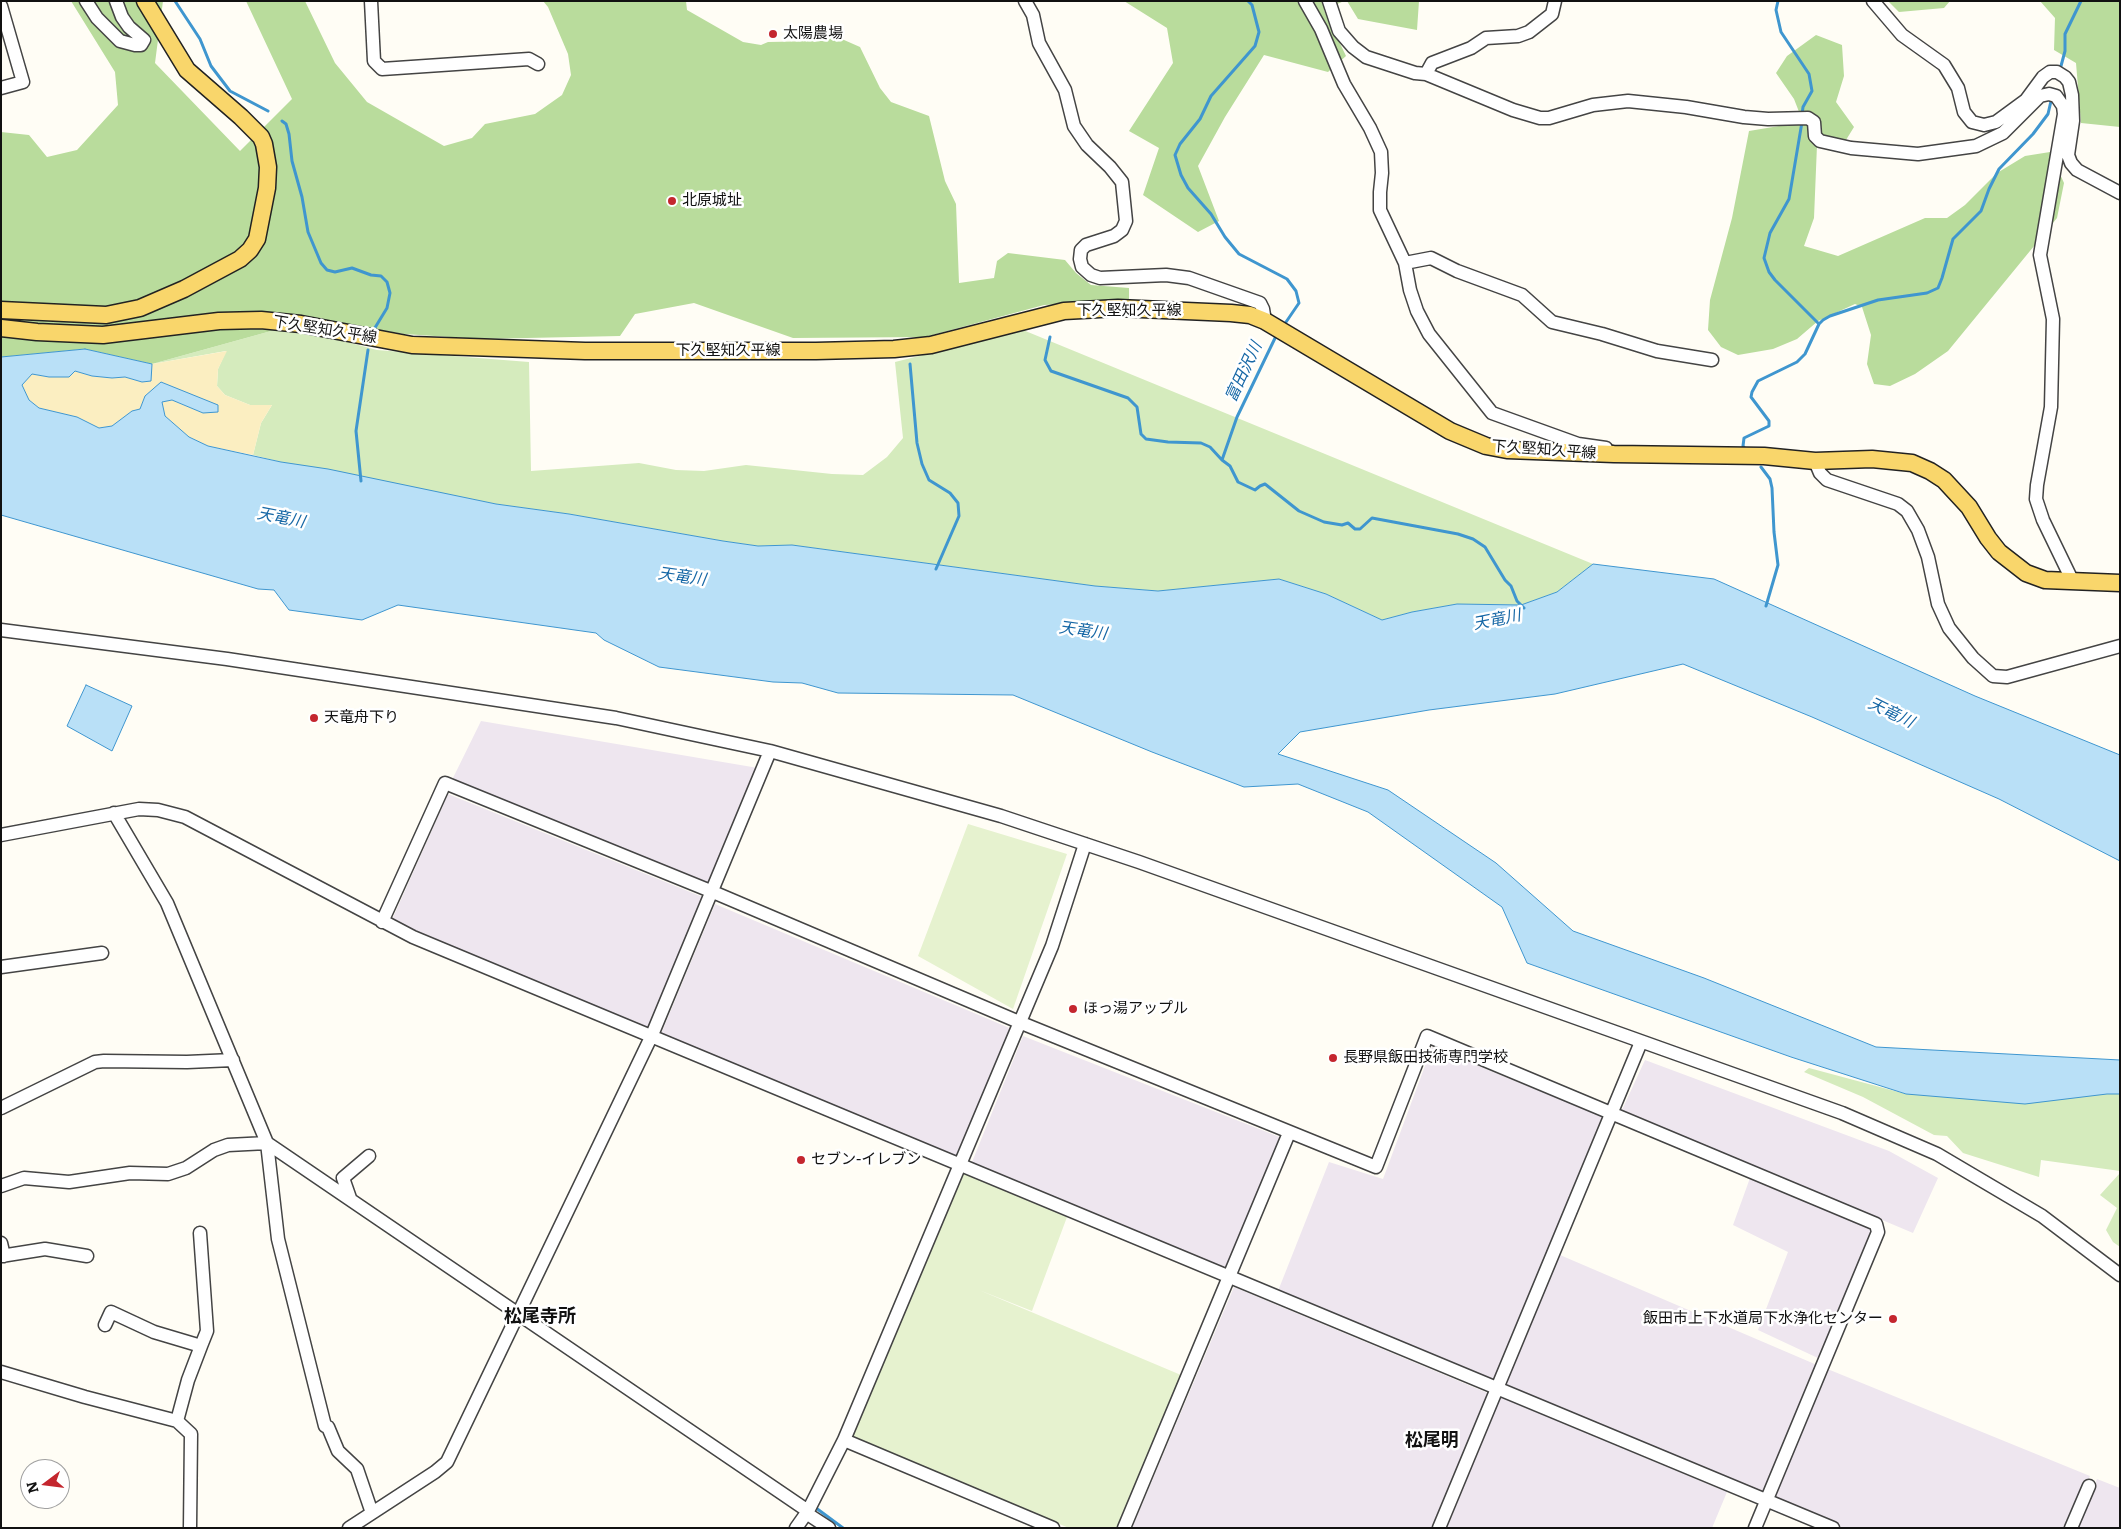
<!DOCTYPE html>
<meta charset="utf-8">
<style>
body{margin:0}
#map{position:relative;width:2121px;height:1529px;overflow:hidden;background:#fffdf5;font-family:Literata,serif}
canvas{display:block}
.frame{position:absolute;inset:0;border:2px solid #111;pointer-events:none}
.north{position:absolute;left:20px;top:1459px;width:50px;height:50px;box-sizing:border-box;background:#fff;border:1px solid #a0a0a0;border-radius:50%;rotate:255deg;font-size:14px;font-weight:700;line-height:20px;text-align:center;color:#111}
.north::after{content:'';display:block;margin:auto;width:18px;height:22px;background:#c4262e;clip-path:polygon(50% 0,100% 100%,50% 72%,0 100%)}
</style>
<div id="map">
<canvas width="2121" height="1529"></canvas>
<div class="frame"></div>
<div class="north">N</div>
</div>
<script>
const ctx = document.querySelector('canvas').getContext('2d');
ctx.lineJoin = 'round';
function fillPath(path, color) { ctx.fillStyle = color; ctx.fill(path, 'evenodd'); }
const toPath = rows => new Path2D(rows.map(r => 'M' + r).join(''));
function stroke(path, color, width, dash) { ctx.strokeStyle = color; ctx.lineWidth = width; ctx.lineCap = dash ? 'butt' : 'round'; ctx.setLineDash(dash || []); ctx.stroke(path); }
function label(font, color, halo, rows, align = 'center') {
  ctx.font = font + ' Literata,"Noto Sans JP",serif'; ctx.lineWidth = 5; ctx.setLineDash([]); ctx.textBaseline = 'middle'; ctx.strokeStyle = halo; ctx.fillStyle = color; for (const [text, x, y, turn = 0] of rows) {
    ctx.save(); ctx.translate(x, y); ctx.rotate((+turn || 0) * Math.PI / 180); ctx.textAlign = isNaN(turn) ? turn : align; if (halo) ctx.strokeText(text, 0, 0); ctx.fillText(text, 0, 0); ctx.restore();
  }
}
const industrial = toPath([
 [481,721,758,768,710,887,452,780],
 [448,794,705,898,650,1029,391,922],
 [715,904,1012,1029,957,1157,661,1034],
 [1023,1036,1282,1138,1226,1270,972,1162],
 [1432,1047,1603,1117,1494,1382,1278,1291,1329,1162,1383,1179],
 [1645,1060,1889,1151,1938,1178,1913,1233,1622,1110],
 [1750,1178,1873,1229,1820,1359,1758,1330,1788,1252,1733,1225],
 [1560,1255,1817,1365,1764,1495,1503,1385],
 [1234,1287,1490,1394,1434,1528,1132,1528],
 [1825,1368,2090,1476,2067,1528,1844,1528,1772,1498],
 [1500,1397,1727,1492,1712,1528,1447,1528],
 [2097,1479,2120,1488,2120,1528,2076,1528]
]);
const green = toPath([
 [282,328,321,335,377,350,529,362,531,471,639,463,676,470,704,471,746,465,832,474,863,475,887,457,903,438,895,362,1023,330,1593,564,1557,592,1521,605,1457,604,1412,612,1382,620,1326,594,1279,579,1159,591,1095,586,792,545,758,546,723,541,569,514,496,504,281,462,253,455,261,423,272,405,250,405,225,395,217,386,218,369,226,351,152,364],
 [1809,1068,1906,1094,2120,1094,2120,1171,2041,1160,2039,1177,1963,1153,1947,1136,1934,1135,1863,1097,1804,1072],
 [2120,1173,2120,1247,2113,1242,2106,1230,2117,1208,2100,1195]
]);
const forest = toPath([
 [71,1,163,1,155,63,240,151,292,99,246,1,305,1,335,63,367,102,444,146,472,138,485,124,535,114,562,95,571,75,568,54,548,7,543,1,686,1,687,10,743,42,761,45,768,42,822,41,835,36,860,47,880,88,891,102,929,116,945,181,956,204,959,283,994,278,997,261,1008,253,1065,260,1076,273,1091,285,1129,288,1129,301,1044,305,925,337,793,338,694,303,635,314,620,336,480,339,404,334,306,318,282,328,152,364,85,349,1,357,1,132,29,135,47,157,77,150,118,105,115,72],
 [1124,1,1344,1,1324,10,1346,56,1328,72,1264,55,1225,117,1198,166,1219,221,1198,232,1143,195,1159,148,1129,131,1173,63,1167,28],
 [1347,1,1419,1,1417,30,1358,19],
 [1888,1,1950,1,1944,8,1899,12],
 [2040,1,2120,1,2120,127,2081,123,2076,63,2054,50,2055,18],
 [1816,35,1842,45,1844,76,1836,102,1854,127,1846,140,1817,145,1814,218,1804,246,1838,256,1925,218,1947,218,1965,205,1997,173,2025,156,2050,152,2064,183,2057,218,1948,351,1915,374,1890,386,1874,384,1867,364,1871,335,1862,307,1855,304,1818,321,1797,339,1773,349,1738,355,1721,347,1708,330,1710,300,1732,218,1749,131,1803,122,1794,99,1776,73,1787,56]
]);
const sand = toPath([
 [227,351,218,369,217,386,225,395,250,405,272,405,261,423,253,455,208,446,189,437,165,416,162,401,172,400,203,413,172,387,162,382,145,396,140,409,132,411,112,426,99,428,77,417,39,408,29,400,22,385,32,374,49,377,75,371,92,376,112,378,125,377,142,382,150,381,152,364]
]);
const pitch = toPath([
 [968,824,1067,854,1013,1009,918,956],
 [967,1173,1067,1217,1032,1311,979,1290,1181,1375,1117,1528,1069,1528,852,1438,960,1175]
]);
const water = toPath([
 [85,349,152,364,151,381,142,382,125,377,112,378,92,376,75,371,69,377,49,377,32,374,22,385,29,400,39,408,77,417,99,428,112,426,132,411,140,409,145,396,161,382,218,405,218,412,203,413,172,400,162,402,165,416,189,437,208,446,281,462,328,469,496,504,569,514,723,541,758,546,792,545,1095,586,1158,591,1279,579,1326,594,1382,620,1412,612,1457,604,1521,605,1557,592,1593,564,1714,579,1975,696,2120,755,2120,861,1999,799,1812,717,1683,664,1555,694,1429,710,1300,732,1278,754,1388,790,1496,863,1573,931,1704,978,1876,1047,2120,1060,2120,1094,2107,1094,2025,1104,1906,1094,1791,1057,1527,963,1502,907,1368,812,1298,784,1244,787,1152,752,1013,695,838,693,802,683,773,682,659,667,604,640,596,633,398,605,362,620,289,610,274,590,258,589,1,515,1,357,85,349],
 [86,685,132,706,112,751,67,726,86,685]
]);
const stream = toPath([
 [175,1,200,39,211,66,230,91,268,111],
 [1248,1,1252,5,1259,32,1255,46,1211,96,1200,119,1180,144,1175,155,1181,175,1188,188,1211,214,1225,237,1239,254,1287,279,1296,291,1299,303,1284,325],
 [1778,1,1776,10,1781,32,1809,74,1812,91,1803,107,1802,115],
 [2061,66,2065,51,2065,34,2081,1],
 [282,121,286,124,289,134,292,161,302,197,308,232,321,263,327,270,335,272,352,268,371,275,381,276,387,282,390,293,387,308,373,331],
 [1802,122,1789,199,1770,233,1764,258,1769,272,1775,280,1819,324],
 [1277,334,1237,417,1222,460,1230,466,1238,482,1255,490,1260,486,1265,484,1299,511,1324,522,1342,525,1348,523,1355,529,1360,529,1372,518,1458,534,1473,539,1485,547,1505,580,1511,586,1517,601,1524,608],
 [1050,337,1045,360,1051,371,1128,398,1137,407,1141,434,1146,439,1168,442,1201,443,1210,447,1222,460],
 [910,364,917,443,922,464,929,480,950,493,958,503,959,516,936,569],
 [1746,450,1743,446,1744,438,1769,426,1769,421,1751,397,1752,392,1758,381,1797,362,1805,354,1819,324,1823,320,1830,316,1878,300,1927,293,1938,288,1942,278,1953,239,1981,211,1989,189,1999,169,2033,134,2048,114,2051,101],
 [1761,467,1770,479,1772,488,1774,532,1778,565,1766,606],
 [361,481,356,431,368,350],
 [816,1508,843,1528]
]);
const minor = toPath([
 [86,1,97,18,120,41,135,45,141,45,144,40,129,27,122,17,116,1],
 [371,1,374,61,382,69,529,59,538,64],
 [1025,1,1033,15,1039,43,1065,90,1074,126,1087,145,1110,167,1122,182,1126,221,1122,230,1114,236,1086,245,1081,250,1080,259,1082,267,1091,275,1100,278,1166,275,1189,278,1260,303,1263,309,1265,321],
 [1305,1,1321,29,1344,84,1370,128,1381,152,1382,173,1380,192,1380,210,1405,263,1410,290,1417,311,1429,334,1492,413,1578,444,1606,448],
 [1329,1,1339,31,1353,47,1366,57,1415,73,1426,74,1513,110,1540,118,1549,118,1593,105,1628,101,1686,107,1744,117,1768,119,1808,118,1814,122,1815,136,1820,141,1851,148,1918,154,1976,146,2003,133,2040,96,2049,94,2056,96,2063,106,2064,114,2040,255,2053,319,2051,407,2037,485,2036,499,2043,520,2073,582],
 [1873,1,1902,35,1944,65,1958,88,1964,112,1972,122,1984,125,1996,122,2026,100,2043,77,2050,72,2057,72,2065,77,2069,82,2072,95,2073,121,2068,155,2071,163,2077,170,2120,193],
 [1,6,23,82,1,88],
 [1426,74,1432,63,1471,48,1486,38,1518,36,1529,32,1552,14,1555,1],
 [1405,263,1431,258,1457,271,1522,295,1552,322,1602,334,1657,351,1712,360],
 [1815,461,1820,473,1827,480,1898,504,1907,511,1918,530,1928,557,1938,604,1949,628,1973,658,1993,676,2007,677,2120,646],
 [1,630,227,659,616,718,770,751,1001,816,1139,862,1842,1113,1937,1154,2042,1216,2120,1275],
 [114,813,167,903,267,1143,278,1239,325,1426,328,1427,338,1451,357,1469,372,1513],
 [1,835,139,809,158,810,185,817,413,937,1833,1528],
 [382,922,445,783,713,892,1019,1022,1376,1167,1427,1036,1876,1224,1878,1232,1755,1528],
 [1,967,102,953],
 [1,1108,95,1062,104,1061,187,1062,233,1060],
 [1,1186,24,1178,69,1182,130,1173,168,1174,186,1168,214,1150,228,1145,267,1143,808,1511],
 [350,1198,343,1178,369,1156],
 [200,1233,207,1331,201,1346],
 [1,1243,4,1256],
 [1,1256,45,1249,87,1256],
 [105,1325,111,1312,154,1332,201,1346,188,1380,177,1421],
 [1,1372,85,1397,177,1421,191,1434,190,1528],
 [844,1440,1053,1528],
 [806,1513,829,1528],
 [349,1528,435,1472,447,1462,652,1035,770,751],
 [796,1528,808,1511,844,1440,1052,946,1085,844],
 [1124,1528,1289,1133],
 [1439,1528,1641,1042],
 [2071,1528,2089,1486]
]);
const major = toPath([
 [1,310,106,315,140,308,184,289,240,259,250,250,257,239,267,188,268,167,264,144,261,137,241,117,187,70,145,1],
 [1,328,37,332,103,335,219,321,261,320,301,324,412,345,585,351,816,351,894,349,931,345,1064,311,1118,308,1231,313,1250,315,1265,321,1450,431,1486,446,1507,450,1614,454,1764,456,1815,461,1872,459,1912,463,1930,471,1944,480,1969,507,1988,538,1999,552,2026,573,2045,580,2120,583]
]);
const markers = [
 [773,34,5,"#c4262e"],
 [672,201,5,"#c4262e"],
 [314,718,5,"#c4262e"],
 [1073,1009,5,"#c4262e"],
 [1333,1058,5,"#c4262e"],
 [801,1160,5,"#c4262e"],
 [1893,1319,5,"#c4262e"]
];
const poiNames = [
 ["太陽農場",783,34],
 ["北原城址",682,201],
 ["天竜舟下り",324,718],
 ["ほっ湯アップル",1083,1009],
 ["長野県飯田技術専門学校",1343,1058],
 ["セブン-イレブン",811,1160],
 ["飯田市上下水道局下水浄化センター",1883,1319,"right"]
];
const streetNames = [
 ["下久堅知久平線",1129,311],
 ["下久堅知久平線",325,330,9],
 ["下久堅知久平線",728,351],
 ["下久堅知久平線",1544,450,4]
];
const waterNames = [
 ["富田沢川",1244,372,-65],
 ["天竜川",281,518,11],
 ["天竜川",682,577,8],
 ["天竜川",1497,620,-11],
 ["天竜川",1083,631,8],
 ["天竜川",1891,713,26]
];
const quarterNames = [
 ["松尾寺所",540,1317],
 ["松尾明",1432,1441]
];
fillPath(industrial, '#eee6ef');
fillPath(green, '#d5ebbd');
fillPath(forest, '#b9dc9c');
fillPath(sand, '#fbeec1');
fillPath(pitch, '#e6f2cf');
fillPath(water, '#b9e0f7');
stroke(water, '#3f96cf', 1);
stroke(stream, '#3f96cf', 3);
stroke(minor, '#444', 15);
stroke(major, '#222', 19);
stroke(minor, '#fff', 12);
stroke(major, '#f9d66b', 16);
for (const [x, y, r, color] of markers) { const dot = new Path2D(); dot.arc(x, y, r, 0, 2 * Math.PI); ctx.fillStyle = color; ctx.fill(dot); stroke(dot, '#fff', 2); }
label('15px', '#111', '#fff', poiNames, 'left');
label('15px', '#111', '#fff', streetNames);
label('italic 16px', '#1768a6', '#fff', waterNames);
label('bold 18px', '#111', '#fff', quarterNames);
</script>
